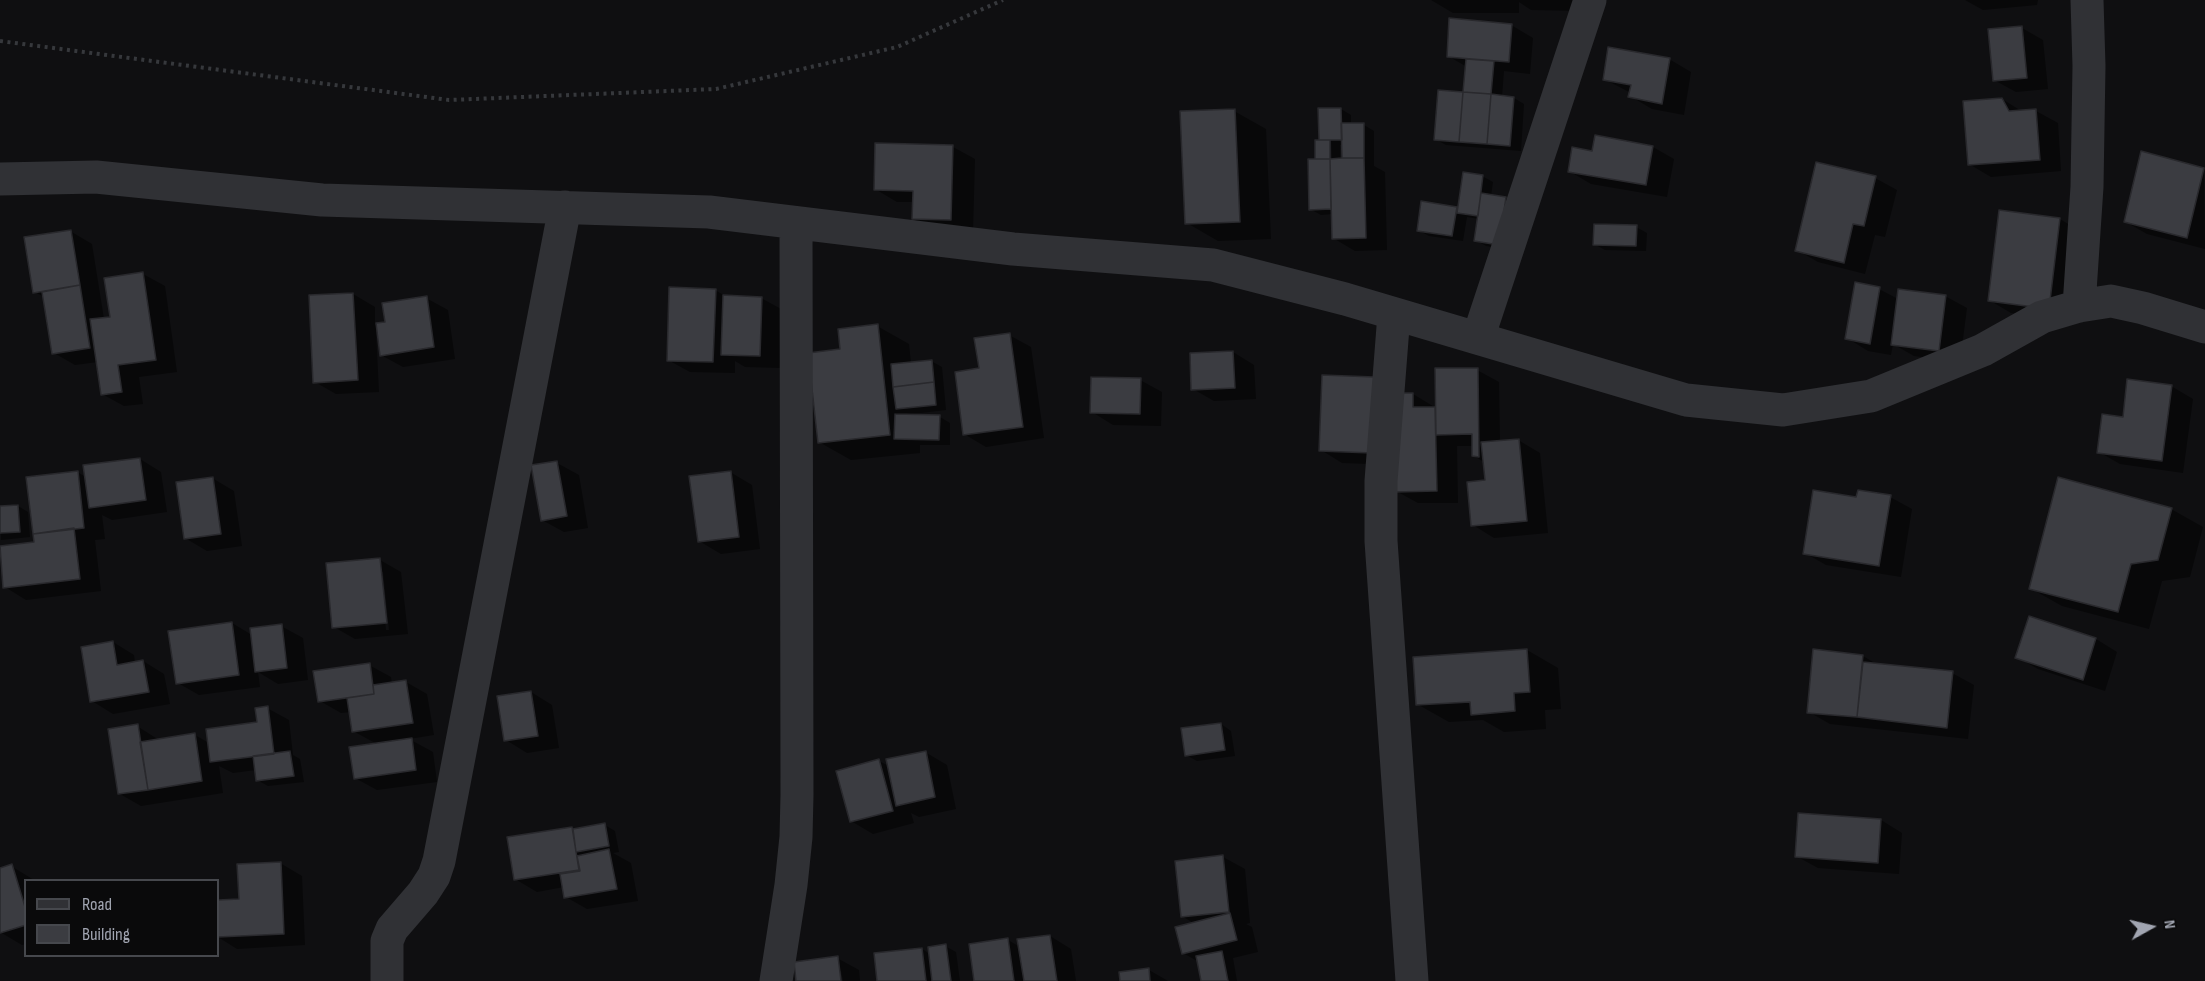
<!DOCTYPE html>
<style>
body{margin:0}
#map{position:relative;width:2205px;height:981px;overflow:hidden;background:#0f0f11;font-family:"Sofia Sans Condensed",sans-serif}
canvas{display:block}
.legend{position:absolute;left:24px;top:879px;width:195px;height:78px;box-sizing:border-box;background:#0a0a0b;border:2px solid #46484d;margin:0;padding:8px 10px;list-style:none;font-size:18px;color:#a1a5b1}
.legend li{display:flex;align-items:center;gap:12px;height:30px}
.legend b{width:30px;border:2px solid #46484d}
.north{position:absolute;left:2121px;top:897px;width:60px;height:60px;-webkit-text-stroke:4px #0a0a0b;paint-order:stroke;rotate:82deg;font-size:16px;font-weight:700;line-height:24px;text-align:center;color:#a1a5b1}
.north::after{content:'';display:block;margin:auto;width:21px;height:27px;background:#a1a5b1;clip-path:polygon(50% 0,100% 100%,50% 72%,0 100%)}
</style>
<div id="map">
<canvas width="2205" height="981"></canvas>
<ul class="legend">
<li><b style="height:8px;background:#303135"></b>Road</li>
<li><b style="height:16px;background:#3b3c41"></b>Building</li>
</ul>
<div class="north">N</div>
</div>
<script>
const ctx = document.querySelector('canvas').getContext('2d');
ctx.lineJoin = 'round';
function fillPath(path, color) { ctx.fillStyle = color; ctx.fill(path, 'evenodd'); }
const toPath = rows => new Path2D(rows.map(r => 'M' + r).join(''));
function stroke(path, color, width, dash) { ctx.strokeStyle = color; ctx.lineWidth = width; ctx.lineCap = dash ? 'butt' : 'round'; ctx.setLineDash(dash || []); ctx.stroke(path); }
const shadow = toPath([
 [1431,0,1581,0,1580,11,1531,10,1519,2,1519,13,1453,13],
 [1965,0,2038,0,2037,5,1983,10],
 [1511,25,1533,38,1530,74,1504,71,1502,97,1514,98,1524,104,1521,151,1446,145,1435,139,1465,94,1467,67,1448,56],
 [2022,28,2043,40,2048,89,2016,92,1994,80],
 [1669,59,1691,72,1684,115,1652,109,1630,96,1631,93,1604,79],
 [2002,99,2023,112,2036,111,2058,123,2061,171,1991,177,1969,164],
 [1341,109,1351,115,1351,125,1364,125,1374,131,1374,166,1385,172,1387,250,1355,251,1333,238,1333,214,1321,215,1310,209,1321,142],
 [1328,139,1331,139,1332,160,1329,160],
 [1340,145,1343,145,1344,157,1340,160],
 [1234,111,1266,129,1271,239,1218,241,1187,223],
 [876,145,953,147,975,159,973,232,935,231,913,219,914,202,897,202,875,189],
 [1653,147,1674,159,1667,197,1591,184,1569,171,1594,153],
 [2204,169,2205,249,2147,234,2126,222],
 [1482,176,1493,182,1491,196,1505,198,1516,204,1510,250,1486,246,1476,240,1479,219,1467,217,1463,241,1429,236,1418,230,1423,203,1459,209],
 [1875,178,1897,190,1885,237,1875,235,1865,274,1818,262,1797,250],
 [2060,219,2081,232,2070,320,2011,313,1989,300],
 [1636,227,1647,233,1646,251,1605,250,1594,244],
 [70,231,92,244,104,319,111,318,143,274,165,286,177,372,139,377,143,404,124,406,102,394,98,362,75,365,54,353,44,297,35,292],
 [1879,289,1898,299,1945,296,1967,308,1960,362,1914,356,1893,344,1891,355,1868,351,1847,338],
 [715,290,727,297,761,298,783,310,781,368,745,367,735,361,735,373,690,372,668,360],
 [353,294,375,307,375,325,387,323,426,298,448,310,455,359,403,367,381,355,378,331,376,331,379,392,336,394,315,382],
 [877,326,909,344,911,363,931,361,942,367,946,410,912,414,912,416,940,417,950,423,950,445,920,445,920,453,851,460,819,442,842,351],
 [1009,335,1031,347,1044,438,986,447,964,434],
 [1233,352,1254,365,1256,399,1214,401,1193,389],
 [1477,370,1499,382,1500,442,1518,440,1540,453,1548,533,1494,538,1473,525,1486,482,1484,462,1474,456,1473,446,1457,446,1458,503,1418,503,1396,491,1396,465,1342,463,1321,450,1396,394,1413,394,1436,408],
 [1140,380,1162,392,1161,426,1113,425,1092,412],
 [2171,386,2193,399,2183,473,2120,464,2099,452,2124,419],
 [140,459,161,472,167,512,112,520,102,515,105,539,95,540,101,591,26,600,5,587,0,547,36,543,77,472,86,477],
 [557,463,579,475,588,528,564,532,542,520],
 [730,472,752,485,760,549,721,554,699,541],
 [212,478,234,491,242,546,207,551,185,538],
 [1890,497,1912,509,1901,577,1826,565,1805,553,1858,499],
 [18,506,28,512,30,537,1,540,0,508],
 [2171,509,2203,527,2190,577,2162,581,2149,629,2062,606,2030,588],
 [380,560,401,572,408,634,355,639,334,627],
 [380,572,383,572,389,630,386,630],
 [2030,618,2096,639,2117,652,2105,691,2038,669,2017,657],
 [232,623,252,635,281,626,303,638,308,680,278,684,258,672,260,687,199,695,178,683],
 [113,642,134,655,135,663,143,661,164,674,170,704,113,714,92,701],
 [1527,650,1558,668,1561,709,1545,710,1546,729,1504,732,1483,720,1449,722,1417,704],
 [1863,656,1878,665,1952,673,1974,685,1968,739,1830,724,1809,712],
 [369,665,391,677,392,684,406,682,427,694,434,735,409,739,433,752,437,782,377,790,355,778,377,744,353,731,351,712,341,713,320,701],
 [531,692,552,705,559,748,527,753,506,740],
 [267,708,289,720,293,755,300,759,304,782,268,786,257,780,256,770,233,773,219,766,223,793,141,806,120,794,137,726,159,740,195,735,209,743,259,723],
 [1221,724,1231,731,1235,756,1197,761,1186,755],
 [925,752,947,765,956,809,919,817,911,813,914,823,873,834,851,821,879,761,889,766],
 [1881,820,1902,833,1899,874,1818,868,1796,856],
 [605,825,615,831,619,852,613,853,631,863,638,901,587,909,566,897,564,887,537,892,515,879,571,828,575,830],
 [1223,857,1245,869,1250,923,1246,924,1252,927,1258,952,1233,958,1237,981,1203,981,1199,962,1183,953,1195,924,1182,916],
 [280,863,302,876,305,945,237,949,218,937,218,902,240,900],
 [11,866,34,880,26,880,26,944,22,945,0,932,0,869],
 [1050,936,1071,949,1076,981,976,981,1008,940,1020,947],
 [945,946,956,952,960,981,878,981,922,949,930,954],
 [837,958,859,970,860,981,843,981,841,971,838,971,840,981,798,981],
 [1149,970,1168,981,1122,981]
]);
const building = toPath([
 [1449,18,1512,24,1509,62,1447,57,1449,18],
 [2022,26,2027,78,1993,81,1988,29,2022,26],
 [1608,47,1670,58,1662,104,1628,97,1631,85,1603,80,1608,47],
 [1466,59,1494,61,1491,94,1463,92,1466,59],
 [1438,90,1463,92,1459,142,1434,140,1438,90],
 [1463,92,1491,94,1487,144,1459,142,1463,92],
 [1491,94,1514,97,1510,146,1487,144,1491,94],
 [2002,98,2009,111,2036,109,2040,160,1968,165,1963,101,2002,98],
 [1318,108,1341,108,1342,140,1319,140,1318,108],
 [1235,109,1240,222,1185,224,1180,111,1235,109],
 [1341,123,1364,123,1364,158,1342,158,1341,123],
 [1595,135,1653,146,1646,185,1568,172,1572,147,1592,151,1595,135],
 [1315,140,1330,140,1330,159,1315,159,1315,140],
 [875,143,953,145,951,220,912,219,913,191,874,190,875,143],
 [2141,151,2204,168,2187,238,2124,222,2141,151],
 [1342,158,1364,158,1366,238,1332,239,1330,159,1342,158],
 [1308,159,1330,159,1331,209,1309,210,1308,159],
 [1816,162,1876,176,1864,226,1853,224,1844,263,1795,251,1816,162],
 [1463,172,1483,175,1478,216,1457,213,1463,172],
 [1481,193,1506,197,1499,245,1474,241,1481,193],
 [1421,201,1457,207,1452,236,1417,231,1421,201],
 [1999,210,2060,218,2049,309,1988,301,1999,210],
 [1594,224,1637,225,1636,246,1593,245,1594,224],
 [71,230,80,285,33,293,24,237,71,230],
 [143,272,156,360,118,365,122,392,101,395,90,319,110,317,104,278,143,272],
 [1855,282,1880,287,1870,344,1845,339,1855,282],
 [80,285,90,348,52,354,42,292,80,285],
 [669,287,716,289,713,362,667,361,669,287],
 [1898,289,1946,295,1939,351,1891,345,1898,289],
 [353,293,358,380,313,383,309,295,353,293],
 [723,295,762,297,760,356,721,355,723,295],
 [427,296,434,347,380,356,376,323,385,322,382,303,427,296],
 [878,324,890,435,818,443,808,353,840,349,838,329,878,324],
 [1010,333,1023,427,963,435,955,372,979,368,974,338,1010,333],
 [1233,351,1235,388,1191,390,1190,353,1233,351],
 [932,360,934,382,893,387,891,364,932,360],
 [1435,368,1478,368,1479,457,1472,456,1472,434,1436,435,1435,368],
 [1322,375,1375,377,1372,453,1319,451,1322,375],
 [1091,377,1141,378,1140,414,1090,413,1091,377],
 [2127,379,2172,385,2162,461,2097,453,2102,414,2123,417,2127,379],
 [934,382,936,405,896,409,893,387,934,382],
 [1393,393,1413,393,1413,407,1435,407,1437,491,1395,492,1393,393],
 [895,414,940,415,939,440,894,439,895,414],
 [1519,439,1527,521,1471,526,1467,482,1485,480,1481,442,1519,439],
 [140,458,146,500,89,508,83,465,140,458],
 [557,461,567,516,541,521,531,465,557,461],
 [78,471,84,528,33,534,26,477,78,471],
 [731,471,739,537,698,542,689,476,731,471],
 [213,477,221,534,184,539,176,482,213,477],
 [2058,477,2172,508,2158,560,2131,564,2118,612,2029,589,2058,477],
 [1813,490,1856,497,1858,490,1891,495,1879,566,1803,554,1813,490],
 [18,505,20,532,0,533,0,506,18,505],
 [74,528,80,579,3,588,0,546,34,542,33,534,74,528],
 [380,558,387,623,332,628,326,563,380,558],
 [2029,616,2096,638,2083,680,2015,658,2029,616],
 [232,622,239,675,176,684,168,631,232,622],
 [282,624,287,668,255,672,250,628,282,624],
 [113,641,117,665,143,660,149,692,90,702,81,647,113,641],
 [1527,649,1530,692,1514,693,1515,711,1471,715,1470,702,1416,705,1413,657,1527,649],
 [1813,649,1863,655,1857,717,1807,713,1813,649],
 [1863,662,1953,671,1947,728,1857,717,1863,662],
 [370,663,374,694,318,702,313,671,370,663],
 [406,680,413,723,352,732,347,698,374,694,373,685,406,680],
 [531,691,538,736,504,741,497,696,531,691],
 [268,706,274,754,210,762,206,729,257,722,255,708,268,706],
 [1221,723,1225,750,1185,756,1181,728,1221,723],
 [138,724,148,790,118,794,108,729,138,724],
 [195,733,202,781,148,790,140,742,195,733],
 [412,738,416,770,354,779,349,747,412,738],
 [290,751,294,776,256,781,253,756,290,751],
 [926,751,935,797,896,806,886,759,926,751],
 [879,759,893,811,850,822,836,771,879,759],
 [1798,813,1881,819,1878,863,1795,857,1798,813],
 [605,823,609,846,576,852,573,829,605,823],
 [572,827,579,870,514,880,507,837,572,827],
 [609,849,617,889,564,898,560,874,580,871,577,856,609,849],
 [1223,855,1229,912,1181,917,1175,861,1223,855],
 [281,862,284,934,218,937,218,900,239,899,237,864,281,862],
 [12,864,26,910,26,925,0,933,0,868,12,864],
 [1230,913,1237,940,1182,954,1175,927,1230,913],
 [1050,935,1057,981,1024,981,1017,939,1050,935],
 [1008,938,1014,981,974,981,969,944,1008,938],
 [946,944,951,981,932,981,928,947,946,944],
 [922,948,926,981,877,981,874,953,922,948],
 [1222,951,1228,981,1201,981,1196,956,1222,951],
 [838,956,841,981,796,981,794,962,838,956],
 [1149,968,1150,981,1120,981,1119,972,1149,968]
]);
const path = toPath([
 [0,41,449,100,716,89,897,47,1003,0]
]);
const minor = toPath([
 [0,179,96,177,322,200,709,212,1013,249,1213,265,1345,299,1686,400,1783,410,1871,396,1983,350,2042,317,2079,306,2111,301,2143,308,2205,327],
 [2079,306,2087,187,2089,66,2087,0],
 [1394,314,1381,481,1381,541,1412,981],
 [1478,338,1590,0],
 [387,981,387,941,392,929,423,893,434,876,439,861,565,207],
 [776,981,791,885,796,837,797,795,796,223]
]);
fillPath(shadow, '#0007');
fillPath(building, '#3b3c41');
stroke(building, '#29292d', 1.5);
stroke(path, '#36383c', 4, [3, 4.5]);
stroke(minor, '#303135', 33);
</script>
